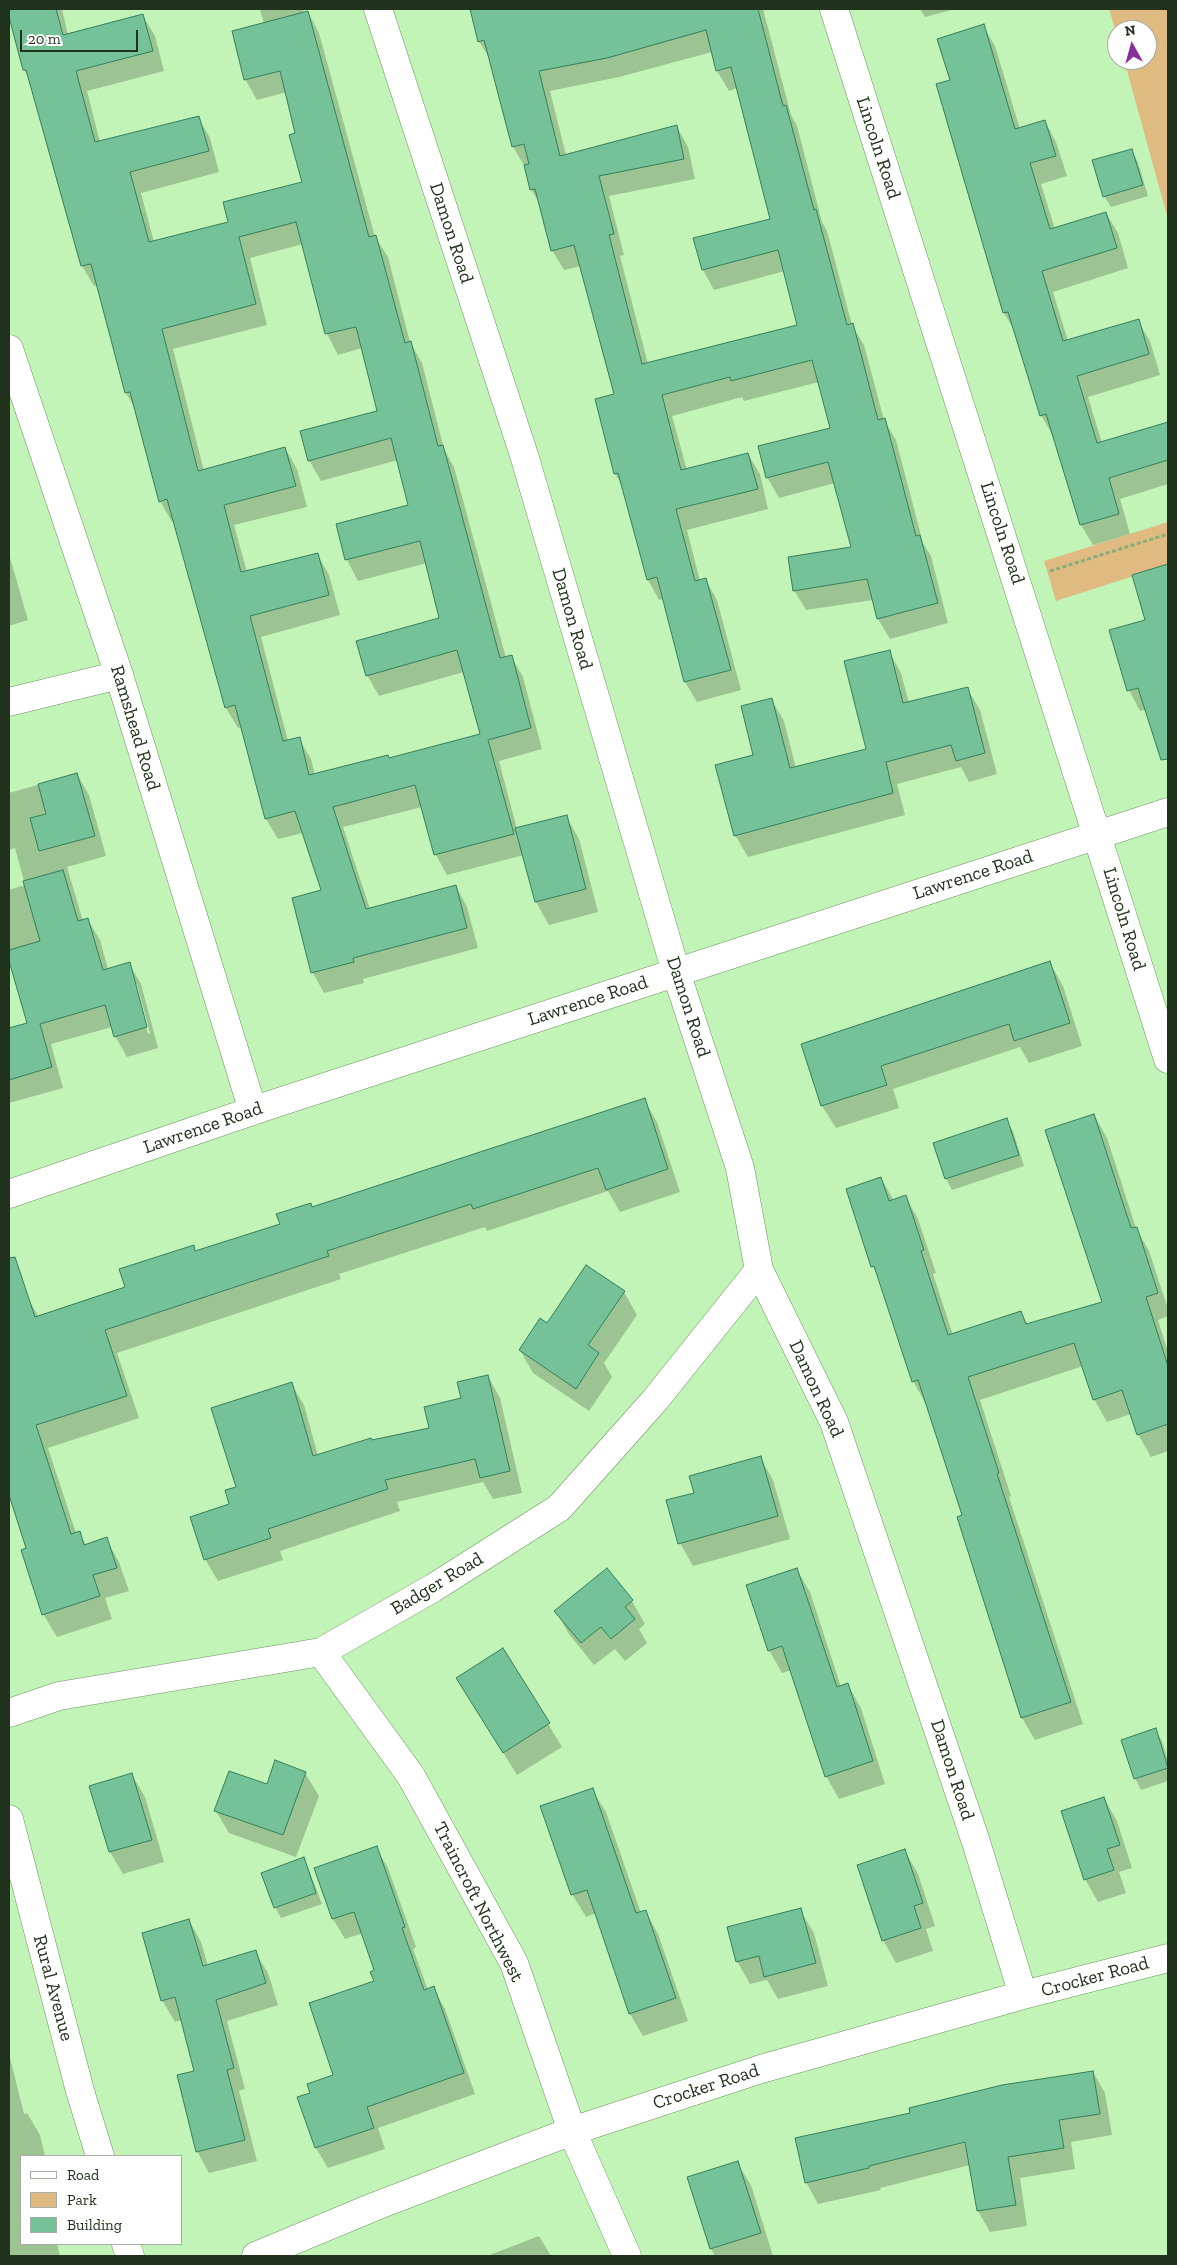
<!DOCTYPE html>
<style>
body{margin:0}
#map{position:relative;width:1177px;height:2265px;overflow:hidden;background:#c3f4b7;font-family:"Zilla Slab",serif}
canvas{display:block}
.frame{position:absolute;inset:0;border:10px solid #20321b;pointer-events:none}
.legend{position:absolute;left:20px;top:2155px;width:162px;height:90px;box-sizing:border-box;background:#fff;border:1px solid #a6ada4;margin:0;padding:6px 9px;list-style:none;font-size:15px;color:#20321b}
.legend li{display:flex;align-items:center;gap:10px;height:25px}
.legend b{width:25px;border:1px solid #a6ada4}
.north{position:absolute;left:1107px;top:20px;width:50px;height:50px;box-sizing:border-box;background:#fff;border:1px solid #a6ada4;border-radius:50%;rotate:353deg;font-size:14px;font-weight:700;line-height:20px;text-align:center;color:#20321b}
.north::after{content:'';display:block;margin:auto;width:18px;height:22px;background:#88319d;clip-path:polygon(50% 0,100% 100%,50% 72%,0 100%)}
.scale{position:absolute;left:20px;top:30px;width:118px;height:22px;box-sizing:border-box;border:2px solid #20321b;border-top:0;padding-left:6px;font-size:15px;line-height:18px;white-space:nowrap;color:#20321b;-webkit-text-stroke:4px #fff;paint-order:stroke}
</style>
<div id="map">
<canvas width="1177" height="2265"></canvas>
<div class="frame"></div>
<ul class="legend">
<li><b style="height:6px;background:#fff"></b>Road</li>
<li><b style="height:14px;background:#e0bb81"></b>Park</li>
<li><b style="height:14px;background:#75c198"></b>Building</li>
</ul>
<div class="north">N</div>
<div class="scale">20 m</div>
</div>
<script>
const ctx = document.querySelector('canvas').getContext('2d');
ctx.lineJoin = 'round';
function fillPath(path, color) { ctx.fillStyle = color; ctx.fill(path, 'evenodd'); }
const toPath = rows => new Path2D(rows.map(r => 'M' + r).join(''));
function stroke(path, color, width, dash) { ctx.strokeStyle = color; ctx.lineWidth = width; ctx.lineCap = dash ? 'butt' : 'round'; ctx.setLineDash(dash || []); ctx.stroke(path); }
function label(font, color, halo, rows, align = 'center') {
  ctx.font = font + ' "Zilla Slab",serif'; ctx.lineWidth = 4.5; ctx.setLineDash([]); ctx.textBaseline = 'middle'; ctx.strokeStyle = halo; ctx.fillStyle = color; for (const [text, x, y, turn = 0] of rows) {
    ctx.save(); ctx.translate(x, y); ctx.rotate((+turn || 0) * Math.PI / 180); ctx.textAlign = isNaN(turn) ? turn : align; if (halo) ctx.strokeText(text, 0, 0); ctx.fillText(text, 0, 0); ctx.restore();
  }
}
const green = toPath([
 [1109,9,1168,9,1168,219,1124,60,1147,60,1147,30,1117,30,1117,36],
 [1168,522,1168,565,1056,601,1044,561]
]);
const shadow = toPath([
 [9,9,62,9,68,35,143,16,155,36,164,71,87,91,100,142,198,117,210,138,219,172,141,193,154,242,229,223,303,183,297,134,287,92,257,100,245,79,264,24,260,9,303,9,304,13,308,12,319,33,375,237,388,257,410,342,422,363,444,449,454,467,506,658,511,656,523,677,542,749,499,761,517,829,566,816,579,839,598,912,549,925,536,902,524,855,447,875,436,855,422,807,343,827,370,909,456,886,467,907,478,948,363,979,364,983,324,993,313,973,293,899,323,891,303,833,278,839,266,819,242,727,238,728,226,708,174,521,172,522,160,501,136,410,126,393,98,285,94,286,82,266,31,82,24,70],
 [303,244,327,334,338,355,362,348,379,412,309,460,321,481,398,460,410,506,338,525,347,560,358,581,427,563,441,618,367,675,379,696,464,672,481,735,389,760,315,775,311,759,299,739,288,741,261,637,340,615,329,575,317,554,247,572,234,525,307,507,297,469,285,448,204,471,173,349,267,325,250,258],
 [471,9,613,9,616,22,668,9,763,9,791,115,797,126,822,222,827,231,852,325,864,345,884,420,896,440,923,543,931,556,948,623,890,639,878,619,873,600,806,610,794,590,852,548,835,483,779,498,767,477,831,428,819,382,744,401,742,397,672,416,687,470,748,454,760,474,768,509,687,530,700,581,706,580,717,600,741,690,697,702,685,682,664,599,659,600,648,580,624,488,615,474,616,395,581,266,564,270,552,250,541,206,531,189,525,167,513,147,491,61,479,41],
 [712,52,717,71,729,91,737,88,772,220,695,239,703,270,714,290,785,271,798,325,648,364,620,256,624,255,609,196,695,179,688,147,677,127,566,155,550,91,619,77],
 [920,9,955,9,925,17],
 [983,26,995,46,1020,129,1045,121,1056,142,1067,176,1041,184,1055,229,1106,213,1118,233,1128,268,1053,292,1068,341,1138,321,1150,341,1160,375,1088,397,1102,443,1168,423,1168,484,1120,499,1130,534,1093,545,1081,525,1053,436,1041,415,1016,333,1004,313,938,85,951,81],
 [1131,150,1138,162,1148,196,1111,207,1104,196],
 [9,554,28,620,9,626],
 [1168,565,1168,730,1159,733,1146,709,1140,711,1129,690,1147,620,1133,576],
 [889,651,901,673,909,703,967,688,980,710,997,774,969,782,961,767,897,784,905,815,748,857,735,835,771,699,784,721,796,768,867,750],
 [77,774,89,795,106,856,67,867,83,921,88,920,100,940,108,969,129,964,141,984,158,1048,127,1057,115,1036,112,1027,51,1044,63,1088,9,1103,9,1029,28,1024,9,956,9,890,25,885,15,848,9,850,9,793],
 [134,984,137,984,150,1033,148,1034],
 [1050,963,1063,986,1082,1046,1029,1063,1020,1047,893,1089,899,1108,836,1128,822,1106,803,1045],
 [644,1100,657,1122,680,1192,620,1212,608,1191,487,1231,485,1227,339,1274,341,1279,117,1353,139,1418,48,1448,76,1533,79,1532,86,1545,106,1539,119,1562,129,1591,105,1598,112,1619,57,1637,43,1614,28,1549,9,1491,9,1303,27,1297,39,1317,127,1288,193,1247,196,1252,281,1224,313,1208],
 [1094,1115,1107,1138,1136,1228,1149,1251,1168,1309,1168,1316,1158,1320,1168,1352,1168,1451,1151,1457,1138,1434,1131,1414,1107,1422,1094,1399,1083,1366,980,1400,1011,1496,1009,1497,1083,1724,1035,1740,1022,1718,996,1638,963,1516,926,1404,913,1381,879,1278,873,1267,847,1190,881,1178,894,1201,905,1196,918,1219,936,1273,933,1274,953,1335,1021,1313,1028,1325,1104,1303],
 [1006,1120,1013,1131,1024,1166,952,1190,946,1178],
 [624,1292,637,1315,604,1363,612,1377,589,1411,533,1373,520,1350,547,1325],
 [488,1376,500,1398,522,1493,493,1499,483,1482,397,1502,400,1511,280,1551,283,1560,218,1581,205,1559,238,1487,291,1383,304,1405,318,1456,431,1429],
 [760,1457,773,1480,790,1539,693,1566,680,1543,696,1494],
 [797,1570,810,1592,841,1687,848,1685,861,1708,885,1784,839,1799,826,1776,792,1670,782,1673,769,1650],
 [632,1601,645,1624,639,1629,647,1643,625,1661,615,1649,594,1665,569,1634,556,1611],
 [503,1650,562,1747,517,1775,471,1701],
 [1155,1730,1162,1741,1168,1761,1168,1781,1141,1790,1135,1778],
 [305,1773,319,1796,296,1857,229,1833,216,1811,267,1785],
 [132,1775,145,1797,164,1862,123,1874,110,1852],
 [592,1790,606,1812,641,1913,645,1911,658,1934,688,2021,643,2036,630,2014,596,1913,586,1917,572,1894],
 [1104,1798,1117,1821,1132,1868,1119,1872,1126,1893,1098,1902,1085,1879],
 [376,1848,388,1868,416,1947,413,1949,428,1990,433,1988,445,2009,475,2094,378,2128,385,2149,328,2168,316,2148,299,2098,312,2094,335,2075,375,1982,376,1971,363,1933,345,1939,333,1919],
 [905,1851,918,1874,935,1926,926,1929,933,1951,896,1963,883,1940],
 [303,1859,309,1870,322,1904,281,1918,275,1907],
 [800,1910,814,1933,828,1986,778,1999,767,1980,750,1984,737,1961],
 [189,1920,201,1942,208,1966,255,1952,268,1973,278,2005,227,2021,245,2089,239,2091,257,2161,209,2173,197,2151,195,2072,182,2020,175,2022,162,2000],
 [9,2054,24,2114,27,2113,40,2135,45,2156,21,2156,21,2244,57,2244,60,2256,9,2256],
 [1093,2072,1105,2093,1112,2135,1071,2142,1075,2169,1020,2178,1027,2226,990,2232,978,2211,970,2165,880,2188,881,2190,818,2204,806,2182],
 [737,2163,751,2185,773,2256,715,2256,711,2249],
 [539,2236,551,2256,487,2256]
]);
const building = toPath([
 [9,9,56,9,63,35,143,14,153,51,76,71,95,142,199,116,209,151,130,172,149,242,228,222,223,202,302,182,289,135,295,133,280,71,244,80,232,31,308,11,369,237,376,235,405,343,411,341,438,446,443,445,500,658,512,655,531,728,488,740,514,834,434,855,415,785,333,807,366,909,456,885,467,928,353,958,354,962,311,973,292,898,321,890,295,811,265,819,235,705,225,708,167,499,159,502,130,392,125,393,91,264,81,266,26,70,23,70,9,17,9,9],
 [296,222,325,334,356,327,377,411,300,431,308,461,391,438,408,505,336,524,345,560,420,541,439,618,356,641,366,676,457,650,480,734,389,758,388,755,309,775,300,737,283,741,250,616,329,595,318,553,241,572,224,505,296,486,285,447,198,471,162,329,256,304,239,237,296,222],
 [470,9,758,9,783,106,786,105,814,210,816,209,847,325,853,323,878,420,885,418,916,536,920,535,938,603,877,619,867,579,793,591,788,557,851,547,828,462,766,478,758,446,830,428,812,360,731,381,730,377,662,395,681,470,748,453,758,489,676,509,695,581,706,578,731,670,684,682,657,577,647,580,618,473,614,474,595,399,614,394,574,245,551,251,535,189,530,190,524,165,529,164,524,144,512,147,484,40,478,42,470,9],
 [706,30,716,71,731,67,770,219,693,238,702,270,778,250,797,325,642,364,609,235,614,234,599,176,684,159,677,125,560,156,539,71,607,58,706,30],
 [984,24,1015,129,1045,120,1056,156,1030,163,1050,229,1106,212,1117,248,1042,271,1063,341,1139,319,1149,354,1077,376,1097,443,1168,422,1168,460,1109,478,1119,514,1080,525,1046,414,1040,416,1008,312,1003,313,936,84,950,80,937,39,984,24],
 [1132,149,1143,185,1103,197,1092,160,1132,149],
 [1168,564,1168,759,1161,760,1138,688,1127,691,1109,630,1145,620,1132,575,1168,564],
 [890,650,903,703,968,687,985,753,956,761,951,745,886,762,893,793,734,836,715,765,753,755,741,706,772,698,790,768,866,749,844,661,890,650],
 [77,773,95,836,39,851,30,818,46,814,38,784,77,773],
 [567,815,586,889,535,902,515,828,567,815],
 [63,870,78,921,88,918,103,970,130,962,147,1027,114,1037,105,1005,40,1024,52,1067,9,1080,9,1028,27,1023,9,961,9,950,40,941,23,881,63,870],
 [1050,961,1070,1023,1014,1041,1009,1024,881,1066,887,1085,821,1106,801,1044,1050,961],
 [645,1098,668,1169,606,1190,598,1168,473,1209,471,1204,327,1251,329,1256,105,1330,127,1396,36,1425,71,1534,80,1531,84,1545,107,1537,117,1568,93,1575,100,1596,42,1615,21,1550,26,1548,9,1495,9,1258,15,1257,35,1317,125,1287,119,1269,194,1245,195,1251,280,1224,276,1214,311,1203,312,1207,645,1098],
 [1094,1114,1131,1228,1137,1227,1158,1293,1146,1297,1168,1366,1168,1424,1137,1435,1122,1390,1093,1400,1074,1343,968,1377,999,1473,997,1474,1071,1702,1021,1718,957,1517,962,1515,918,1380,912,1382,874,1266,871,1267,846,1189,881,1177,889,1201,906,1195,924,1250,921,1251,948,1335,1021,1311,1026,1324,1102,1302,1045,1130,1094,1114],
 [1007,1118,1019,1155,945,1179,933,1143,1007,1118],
 [586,1265,625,1291,588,1345,599,1353,576,1389,519,1350,540,1318,547,1323,586,1265],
 [488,1375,510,1471,480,1478,475,1459,385,1480,388,1489,268,1529,271,1538,204,1560,190,1517,229,1504,225,1490,236,1487,211,1408,292,1382,313,1456,371,1438,372,1440,429,1428,424,1407,461,1398,457,1382,488,1375],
 [761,1456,778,1516,678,1544,666,1500,694,1493,689,1476,761,1456],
 [607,1568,633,1600,625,1607,635,1619,611,1639,601,1627,581,1643,554,1611,607,1568],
 [797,1568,837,1687,848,1683,873,1761,825,1777,782,1646,768,1651,746,1585,797,1568],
 [503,1648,550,1723,503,1753,456,1678,503,1648],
 [1156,1728,1168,1768,1134,1779,1121,1740,1156,1728],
 [275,1760,306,1772,283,1835,214,1811,229,1771,267,1784,275,1760],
 [132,1773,152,1840,109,1852,89,1786,132,1773],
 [593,1788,636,1913,646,1910,676,1998,629,2014,587,1890,571,1895,540,1806,593,1788],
 [1104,1797,1120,1845,1107,1849,1114,1870,1084,1880,1061,1811,1104,1797],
 [377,1846,405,1927,402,1928,424,1990,434,1986,464,2073,367,2107,374,2128,315,2148,297,2097,310,2093,307,2084,333,2075,309,2003,374,1981,370,1972,374,1970,354,1912,332,1919,314,1868,377,1846],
 [905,1849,923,1903,914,1906,921,1928,882,1941,857,1865,905,1849],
 [304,1857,316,1893,274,1908,261,1873,304,1857],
 [801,1908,816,1963,764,1977,759,1956,736,1962,727,1927,801,1908],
 [189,1919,203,1966,256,1950,266,1983,216,2000,234,2068,227,2070,245,2140,196,2152,177,2075,194,2071,175,1997,161,2001,142,1933,189,1919],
 [1093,2071,1100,2114,1059,2120,1064,2148,1008,2157,1016,2205,977,2211,965,2142,869,2166,869,2168,805,2183,795,2138,910,2113,909,2108,1002,2085,1093,2071],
 [738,2161,761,2233,710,2249,687,2177,738,2161]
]);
const path = toPath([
 [1050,571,1168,534]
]);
const minor = toPath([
 [378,9,524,455,676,972,740,1168,759,1270,834,1422,976,1842,1023,1995],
 [834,9,1168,1059],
 [9,349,119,675,253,1111],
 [9,702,119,675],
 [9,1194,264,1107,1168,812],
 [321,1652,411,1776,514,1963,572,2131,627,2256],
 [9,1713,59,1696,321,1652,433,1588,559,1508,655,1400,759,1270],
 [9,1819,80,2091,100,2156],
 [126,2244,130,2256],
 [256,2256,376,2206,572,2131,761,2069,1023,1995,1168,1958]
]);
const streetNames = [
 ["Lincoln Road",878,148,72],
 ["Damon Road",451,233,72],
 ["Lincoln Road",1002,533,72],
 ["Damon Road",572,619,74],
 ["Ramshead Road",135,728,73],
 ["Lawrence Road",973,875,-18],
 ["Lincoln Road",1124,919,73],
 ["Lawrence Road",588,1001,-18],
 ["Damon Road",688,1007,72],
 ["Lawrence Road",203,1128,-19],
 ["Damon Road",816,1389,65],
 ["Badger Road",437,1584,-31],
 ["Damon Road",952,1770,72],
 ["Traincroft Northwest",478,1902,63],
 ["Crocker Road",1095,1977,-15],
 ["Rural Avenue",53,1988,75],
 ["Crocker Road",706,2087,-18]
];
fillPath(green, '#e0bb81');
fillPath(shadow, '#0003');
fillPath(building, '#75c198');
stroke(building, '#337f5a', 1);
stroke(minor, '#6a965e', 29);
stroke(path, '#86ac7d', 3, [4, 2.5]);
stroke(minor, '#fff', 28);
label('19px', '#20321b', '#fff', streetNames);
</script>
